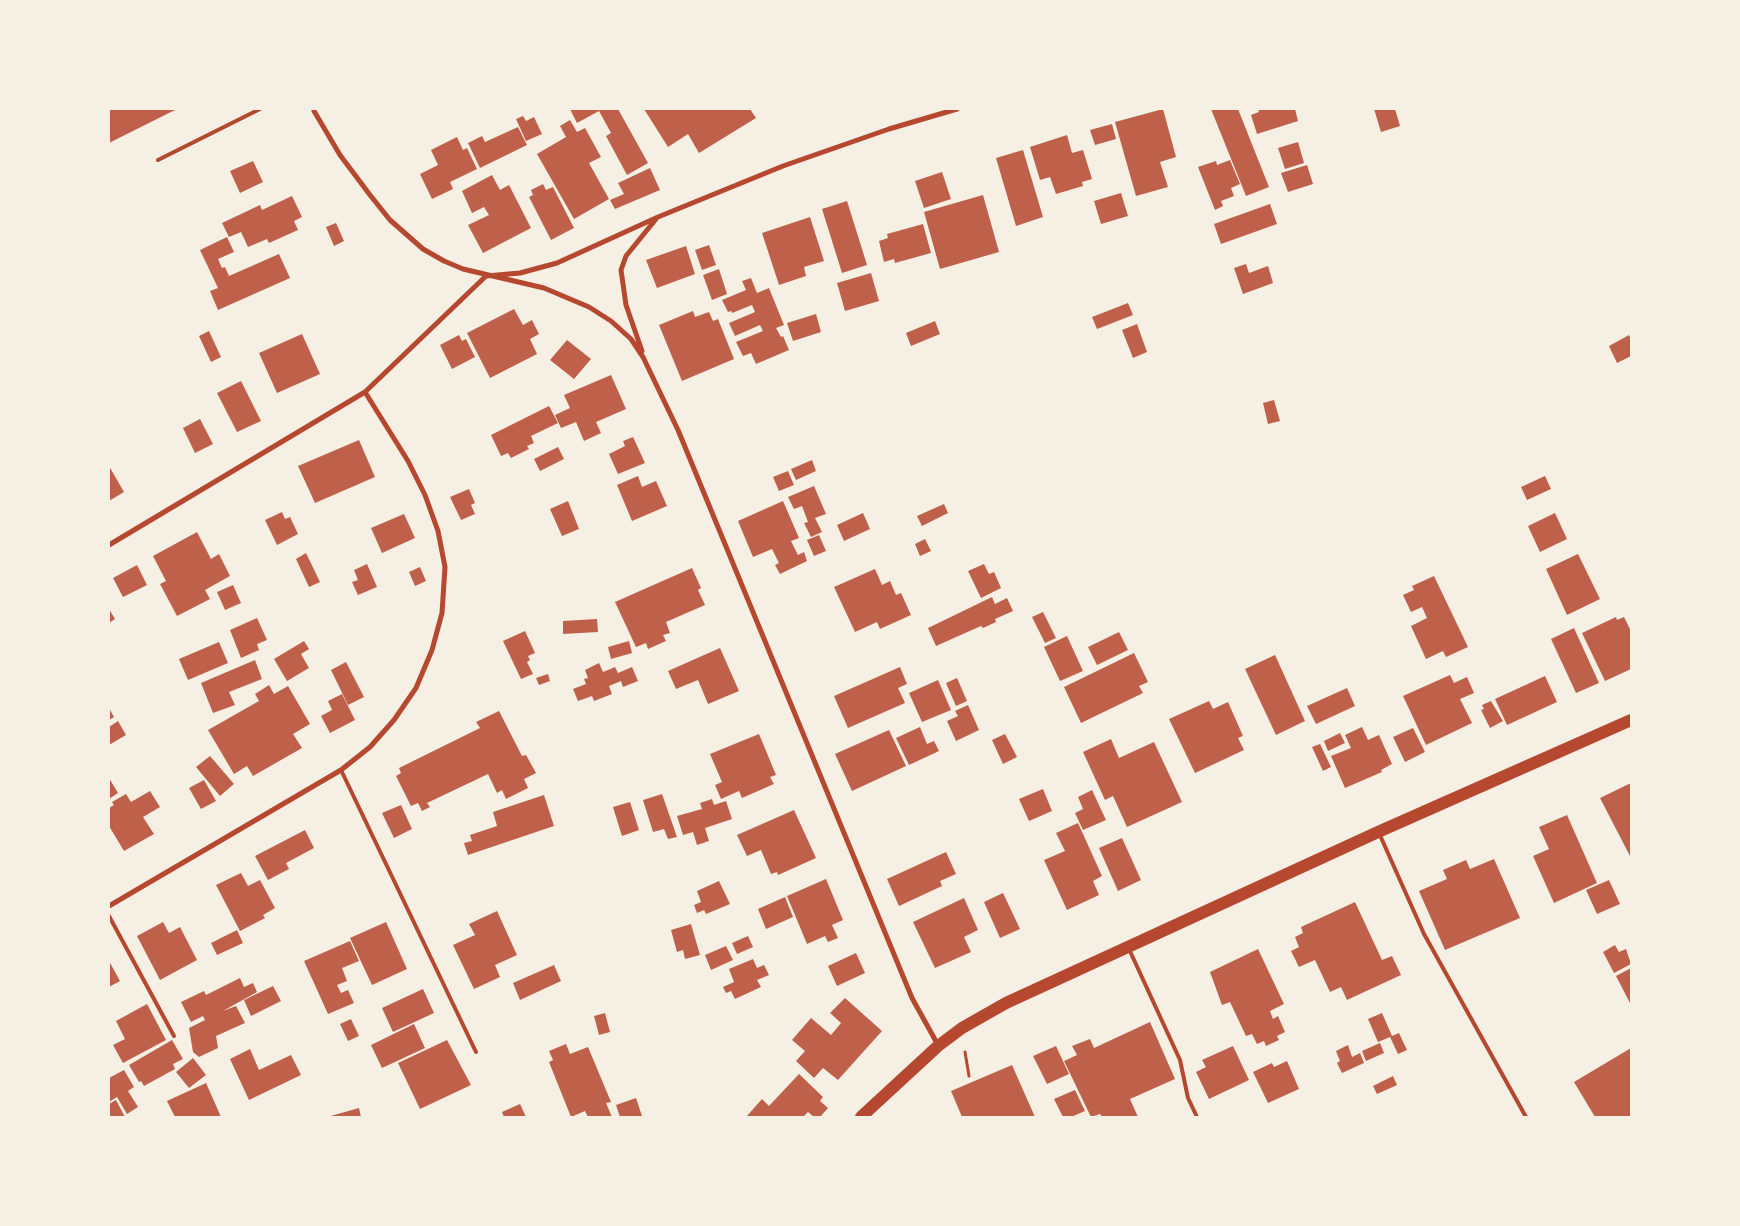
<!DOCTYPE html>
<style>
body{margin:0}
#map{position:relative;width:1740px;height:1226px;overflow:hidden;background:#f6efe4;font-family:"PT Sans",sans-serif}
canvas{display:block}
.frame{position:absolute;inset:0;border:110px solid #f6efe4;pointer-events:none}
</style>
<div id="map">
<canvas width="1740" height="1226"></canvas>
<div class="frame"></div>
</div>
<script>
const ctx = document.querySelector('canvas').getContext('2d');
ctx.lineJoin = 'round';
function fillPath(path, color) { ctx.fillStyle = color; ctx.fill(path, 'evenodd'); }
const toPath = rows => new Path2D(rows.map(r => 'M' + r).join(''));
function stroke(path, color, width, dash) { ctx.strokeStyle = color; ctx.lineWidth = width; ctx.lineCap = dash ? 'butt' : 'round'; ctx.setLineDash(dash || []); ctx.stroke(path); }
const building = toPath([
 [109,109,177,109,109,143],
 [570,109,618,109,648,163,627,175,606,136,611,133,599,111,577,123],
 [644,109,750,109,756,118,699,153,688,134,668,147],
 [1163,109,1176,157,1160,162,1168,187,1136,196,1115,122],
 [1211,109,1238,109,1269,187,1246,196],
 [1258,109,1295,109,1298,121,1257,134,1251,115,1259,112],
 [1374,109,1395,109,1400,126,1381,132],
 [523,116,526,121,534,117,542,134,526,141,516,119],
 [570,120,577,132,585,128,601,157,589,163,609,199,574,219,537,154,566,137,560,126],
 [1112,124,1116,139,1095,145,1090,130],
 [518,127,527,145,480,168,468,143,482,136,485,142],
 [1067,135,1072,153,1083,150,1092,179,1082,182,1083,186,1056,194,1050,177,1040,180,1030,147],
 [457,137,463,150,467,148,477,169,450,182,453,189,432,199,420,174,438,165,431,150],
 [1298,142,1304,163,1285,169,1278,148],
 [1023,150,1043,217,1016,226,996,158],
 [1230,160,1240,184,1231,188,1234,196,1221,201,1223,206,1215,210,1198,167,1216,161,1217,165],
 [253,161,263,182,240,193,230,171],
 [1307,165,1313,184,1288,192,1281,173],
 [650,168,660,190,615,209,610,200,624,194,618,183],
 [942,172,951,199,924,208,915,181],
 [492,175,500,190,509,185,531,228,483,253,468,225,489,215,484,207,472,213,462,191],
 [543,184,546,190,553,187,574,228,551,240,529,197,533,195,531,190],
 [1121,193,1128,216,1101,224,1094,201],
 [983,195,999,252,940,269,924,212],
 [292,196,302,217,294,221,298,230,269,243,267,239,248,247,241,232,229,237,222,223,260,205,262,210],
 [847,201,867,265,842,273,822,209],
 [1270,204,1277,224,1221,244,1214,224],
 [810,217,824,261,804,267,806,276,779,285,762,233],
 [336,223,344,241,334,246,326,227],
 [923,224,931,253,895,263,894,259,884,262,879,241,888,238,887,234],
 [227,237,234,252,218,259,222,268,225,267,229,276,279,254,290,278,218,310,210,291,218,288,200,250],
 [709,245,716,265,702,270,695,250],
 [686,246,695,274,657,288,646,260],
 [1246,264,1249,273,1268,266,1273,283,1243,294,1234,268],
 [719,269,727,294,712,300,703,275],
 [871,273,879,301,845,311,837,283],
 [751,278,757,293,769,288,784,325,776,328,781,337,783,336,789,350,756,364,751,353,743,356,736,342,763,331,760,325,735,336,729,323,755,312,752,305,732,313,731,311,728,312,722,300,746,290,742,281],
 [1128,303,1133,315,1097,329,1092,317],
 [514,309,523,325,532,320,539,334,530,339,537,354,490,378,467,333],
 [693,311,695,317,709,312,713,321,718,319,734,359,682,381,659,325],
 [816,314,821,332,793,341,787,323],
 [935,321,940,334,911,346,906,333],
 [1137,324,1147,352,1133,358,1122,330],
 [209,331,221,357,211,362,199,336],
 [302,334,320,374,277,393,259,353],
 [459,335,462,341,466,339,475,357,452,369,440,345],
 [1629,335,1631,340,1631,356,1617,363,1609,346],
 [567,340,591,359,574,379,550,360],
 [611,375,626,409,596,422,601,433,584,441,576,422,561,428,555,415,570,408,564,395],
 [241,381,261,421,237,432,217,393],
 [1274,400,1280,421,1268,424,1263,403],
 [549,406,558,423,531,436,534,443,527,446,529,449,511,458,508,453,501,456,491,435],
 [200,419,213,444,195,453,183,428],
 [633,437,645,463,618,474,609,454,625,446,623,441],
 [359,440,375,477,315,503,298,466],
 [558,447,564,459,540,471,534,459],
 [812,460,816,471,796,480,791,469],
 [109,466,124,492,109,501],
 [788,471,794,485,779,491,773,477],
 [638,476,642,487,656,481,667,506,632,521,617,485],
 [1545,476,1551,489,1527,500,1521,487],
 [814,486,826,514,815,518,822,532,811,537,804,523,808,522,802,506,794,509,788,497],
 [469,489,475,503,471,505,475,514,461,520,450,497],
 [568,501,579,529,562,536,550,509],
 [783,501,799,538,791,541,798,555,804,552,807,561,780,574,775,565,779,563,772,549,753,557,738,521],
 [944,504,948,513,922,526,917,516],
 [282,512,285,519,290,517,298,534,277,545,265,520],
 [863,513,870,529,844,541,837,525],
 [1555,513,1567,539,1540,552,1528,526],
 [404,514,415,538,382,553,371,528],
 [197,532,211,559,219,554,230,576,205,590,210,599,177,616,160,584,166,581,153,556],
 [819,535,826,551,814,556,807,540],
 [925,539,931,551,920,556,915,544],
 [306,553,320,582,309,587,296,559],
 [1578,554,1600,599,1567,615,1546,569],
 [367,564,377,587,358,595,352,582,358,580,354,570],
 [984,564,989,574,994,572,1001,588,981,598,968,571],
 [137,565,147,585,123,597,113,578],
 [420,567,426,581,415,586,409,572],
 [692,568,701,588,698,590,705,605,666,622,670,633,663,635,666,641,648,649,646,643,636,647,615,602],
 [875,569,882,585,890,581,896,595,901,593,911,615,880,629,877,622,855,632,834,587],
 [1434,576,1468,647,1446,657,1443,651,1426,659,1411,626,1427,618,1422,607,1411,612,1403,595,1414,590,1412,586],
 [233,585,241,603,225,610,217,592],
 [992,597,995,604,1007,598,1013,611,995,619,996,622,983,628,981,626,936,646,928,628],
 [109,609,115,619,109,623],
 [1043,612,1056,638,1045,643,1032,617],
 [1616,617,1617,620,1624,617,1630,629,1631,629,1631,669,1605,681,1582,633],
 [257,618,267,640,257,644,259,650,241,658,230,630],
 [597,619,598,632,563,634,563,621],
 [1574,628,1599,683,1576,693,1551,639],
 [525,631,535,653,528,656,530,660,527,662,533,674,521,679,503,641],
 [1119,632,1128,650,1097,665,1088,647],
 [1067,636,1083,671,1060,681,1044,647],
 [304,641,309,649,301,654,309,668,287,681,274,659],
 [629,641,632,653,611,659,608,647],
 [219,642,228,663,188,680,179,659],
 [720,648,739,691,708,704,698,680,676,689,668,671],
 [1134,653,1148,682,1139,686,1143,693,1081,723,1064,687],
 [1275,655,1305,721,1276,735,1245,669],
 [255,660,262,679,229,692,235,705,213,713,201,683],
 [346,662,364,697,348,705,331,670],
 [599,663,603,672,615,667,618,673,632,667,638,681,623,687,621,681,609,686,612,694,594,701,592,696,578,701,573,689,586,684,584,679,588,678,585,670],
 [900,667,907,684,898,688,905,703,848,728,834,696],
 [548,674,550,681,539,685,536,678],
 [1450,675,1454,683,1467,677,1474,693,1460,699,1472,723,1426,745,1403,696],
 [1545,676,1557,702,1507,725,1495,699],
 [957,678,967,701,956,706,946,683],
 [938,680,951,710,922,722,909,693],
 [269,685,274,694,288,686,310,724,293,734,302,748,253,776,247,766,234,774,208,730,259,701,255,694],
 [1347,688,1355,706,1316,724,1307,706],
 [342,694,355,720,330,733,321,716,332,710,328,701],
 [1209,701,1213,709,1228,702,1243,736,1238,738,1244,750,1195,773,1169,719],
 [1491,701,1503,721,1490,728,1481,710,1484,709,1482,705],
 [968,705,979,730,956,741,947,721,958,716,955,711],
 [109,708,114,717,109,720],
 [499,711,522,756,526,755,536,773,524,779,528,788,506,799,502,790,497,793,488,774,427,803,430,807,422,811,418,803,411,806,396,776,401,773,399,768,480,728,476,722],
 [118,721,126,735,109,745,109,727],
 [920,727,927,744,934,741,939,751,909,765,896,738],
 [1362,727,1368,740,1379,735,1392,764,1381,770,1382,772,1345,788,1331,756,1351,748,1345,735],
 [1413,728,1425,752,1405,762,1393,737],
 [889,730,906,766,852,791,835,754],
 [1340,733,1345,743,1328,751,1324,741],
 [759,734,776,775,770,777,774,784,742,798,739,791,721,799,715,785,722,782,710,754],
 [1005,734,1017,757,1003,764,992,740],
 [1111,739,1119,758,1154,742,1182,802,1127,827,1113,796,1105,800,1083,752],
 [1320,744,1331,767,1323,771,1312,747],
 [210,756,234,784,220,796,196,767],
 [109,778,118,793,109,799],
 [204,780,216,801,201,809,189,788],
 [1631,783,1631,858,1600,798],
 [1043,789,1052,811,1029,821,1019,799],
 [1092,790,1106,820,1083,830,1075,813,1083,809,1078,797],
 [150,791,160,807,143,817,154,834,124,851,109,826,109,808,114,805,112,802,126,794,131,802],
 [662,794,677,837,668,839,664,829,653,832,643,800],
 [544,795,554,826,468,855,464,843,472,841,470,835,497,826,493,812],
 [712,799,714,805,726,801,732,819,705,828,709,841,697,845,693,832,683,835,677,816,702,809,700,803],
 [630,802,639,830,622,836,613,807],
 [401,805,412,829,394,838,382,813],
 [794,810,816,858,778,875,777,872,771,874,761,850,747,856,737,835],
 [1567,815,1597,883,1554,903,1533,856,1549,849,1539,827],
 [1078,823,1102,876,1093,881,1099,895,1067,910,1044,860,1065,851,1056,833],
 [305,830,314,848,286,863,289,869,268,880,255,856],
 [1122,838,1141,880,1118,891,1099,848],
 [946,852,956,874,940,881,942,886,899,906,887,879],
 [1494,859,1520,918,1445,950,1419,891,1447,879,1443,870,1466,860,1470,869],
 [241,873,248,886,260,880,275,908,263,915,265,918,240,931,216,885],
 [826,879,843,920,832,925,838,938,828,942,825,936,807,944,787,896],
 [1609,880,1620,904,1597,914,1586,890],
 [719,881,730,904,706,914,704,910,697,913,694,905,701,902,697,891],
 [1003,893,1020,929,1000,938,984,902],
 [785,897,793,917,766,929,758,909],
 [964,898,978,930,964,937,971,952,935,968,913,922],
 [1355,902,1382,960,1392,956,1401,975,1347,1000,1341,987,1330,992,1315,960,1299,967,1291,951,1299,947,1295,937,1303,933,1301,927],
 [497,911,517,955,495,965,500,977,474,989,453,945,475,935,469,924],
 [163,922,169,933,180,927,197,960,160,980,137,936],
 [386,922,407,969,372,985,350,938],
 [691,924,700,955,685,959,683,950,677,952,671,930],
 [237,930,243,943,217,955,211,943],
 [748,936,753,947,737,954,732,943],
 [350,941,359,961,342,968,347,981,337,985,341,993,348,990,354,1003,328,1014,304,961],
 [1615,945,1619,952,1626,949,1631,964,1614,973,1603,952],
 [726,946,733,960,711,970,705,955],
 [1258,949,1284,1004,1270,1011,1273,1019,1278,1016,1285,1032,1277,1036,1279,1040,1266,1046,1264,1041,1257,1044,1252,1034,1246,1036,1230,1002,1222,1005,1210,972],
 [856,953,865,973,837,986,828,966],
 [753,959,757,968,764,965,769,975,757,980,761,987,735,999,731,991,726,993,723,987,734,982,729,969],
 [109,961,120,981,109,987],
 [554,965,561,981,520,1000,513,983],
 [1631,968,1631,1005,1616,976],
 [240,978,244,987,253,983,257,992,223,1011,236,1006,245,1023,216,1036,218,1048,199,1057,193,1052,189,1028,205,1020,203,1016,191,1022,181,1002,204,991,206,995],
 [273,986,281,1001,251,1016,244,1000],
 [423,989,434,1013,393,1032,382,1008],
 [845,998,882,1031,838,1080,823,1068,814,1078,796,1061,805,1051,792,1040,811,1018,831,1035,841,1023,830,1013],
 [147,1004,166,1040,123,1063,113,1045,125,1039,116,1021],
 [605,1013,610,1032,599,1035,594,1016],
 [1382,1013,1392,1036,1399,1033,1407,1050,1398,1054,1390,1037,1378,1042,1368,1019],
 [351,1019,359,1036,348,1041,340,1024],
 [1150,1022,1175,1079,1130,1099,1138,1117,1102,1117,1100,1114,1091,1117,1064,1061,1077,1055,1072,1046,1090,1039,1094,1048],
 [414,1024,425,1048,382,1068,371,1045],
 [172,1040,183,1059,173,1064,175,1069,144,1086,141,1081,139,1082,129,1065],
 [447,1040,471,1085,420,1109,398,1063],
 [1380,1043,1384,1053,1366,1061,1362,1051],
 [566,1044,570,1054,588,1047,611,1102,606,1103,612,1117,588,1117,585,1111,571,1117,549,1062,553,1060,549,1051],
 [1348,1045,1352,1057,1360,1053,1364,1063,1342,1073,1337,1063,1340,1061,1336,1051],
 [1056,1046,1069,1074,1047,1084,1033,1056],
 [1233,1046,1249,1080,1209,1099,1196,1072,1206,1067,1202,1060],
 [1631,1048,1631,1117,1595,1117,1574,1082],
 [250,1049,259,1070,291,1055,301,1075,249,1100,230,1059],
 [193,1058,206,1075,189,1088,176,1072],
 [1287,1061,1299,1089,1268,1103,1253,1072,1272,1063,1274,1067],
 [1012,1065,1035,1117,962,1117,951,1091],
 [124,1070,134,1087,128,1091,138,1107,127,1114,117,1097,109,1102,109,1078],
 [799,1074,823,1097,820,1101,828,1108,820,1117,814,1117,808,1112,803,1117,746,1117,762,1099,769,1106],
 [1393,1076,1397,1085,1377,1094,1373,1086],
 [206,1083,221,1117,175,1117,167,1101],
 [1075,1090,1085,1111,1071,1117,1063,1117,1054,1099],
 [636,1098,642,1116,620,1117,616,1105],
 [116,1100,125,1117,109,1117,109,1104],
 [520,1104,526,1117,504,1117,502,1112],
 [359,1108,361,1117,327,1117]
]);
const path = toPath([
 [965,1052,969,1076]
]);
const service = toPath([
 [158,160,260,109],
 [341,770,476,1052],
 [1379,833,1424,934,1526,1117],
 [109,916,174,1036],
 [1129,949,1180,1060,1188,1098,1197,1117]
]);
const minor = toPath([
 [314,111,340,155,370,195,390,220,423,249,444,261,463,269,544,288,589,307,611,321,631,339,643,357,678,430,912,998,938,1045],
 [642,351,626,305,621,270,626,256,656,219],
 [109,545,365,392,486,276,520,273,557,263,658,217,783,166,889,129,957,109],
 [109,906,341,770,370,747,394,720,416,688,432,650,442,613,445,567,438,531,425,495,408,461,365,392]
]);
const primary = toPath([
 [861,1117,938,1046,962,1028,1006,1003,1378,832,1631,720]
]);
fillPath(building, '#bf614a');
stroke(path, '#b5482f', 3);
stroke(service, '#b5482f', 4);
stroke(minor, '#b5482f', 5);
stroke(primary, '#b5482f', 12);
</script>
